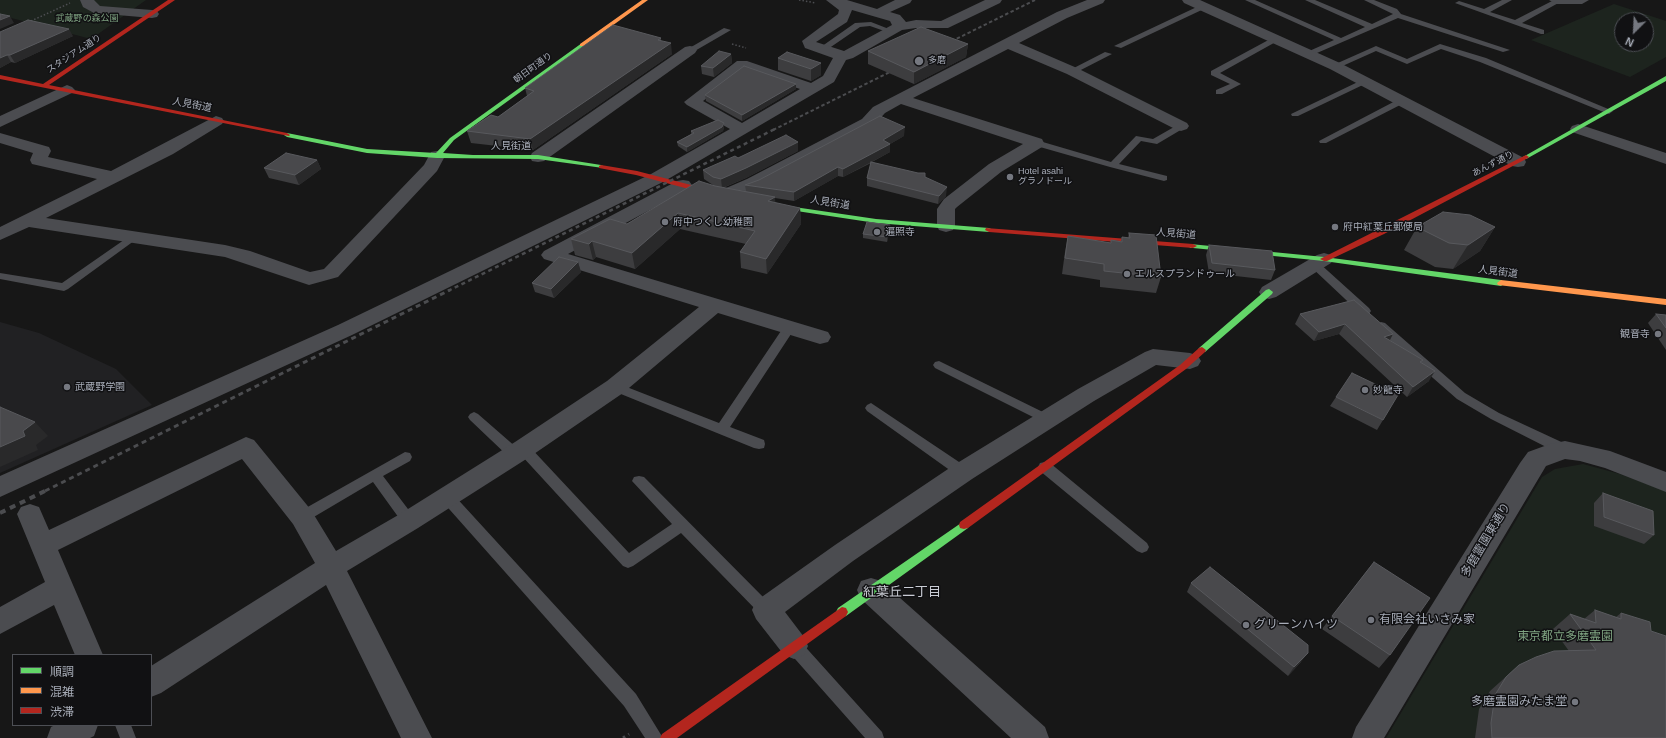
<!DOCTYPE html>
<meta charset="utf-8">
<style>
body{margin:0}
#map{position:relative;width:1666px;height:738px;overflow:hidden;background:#171717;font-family:Arial,"Noto Sans JP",sans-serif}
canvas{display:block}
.legend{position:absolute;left:12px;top:654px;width:140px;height:72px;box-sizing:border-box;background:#111113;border:1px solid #4d4f55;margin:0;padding:5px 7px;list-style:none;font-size:12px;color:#a8adb8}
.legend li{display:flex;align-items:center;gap:8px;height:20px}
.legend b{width:20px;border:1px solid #4d4f55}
.north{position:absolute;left:1614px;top:12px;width:40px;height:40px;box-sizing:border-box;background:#111113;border:1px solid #4d4f55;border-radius:50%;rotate:204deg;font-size:11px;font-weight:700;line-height:16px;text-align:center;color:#a8adb8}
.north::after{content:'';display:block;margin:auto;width:14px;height:18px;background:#757880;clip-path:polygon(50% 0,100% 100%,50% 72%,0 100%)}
</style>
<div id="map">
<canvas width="1666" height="738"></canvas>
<ul class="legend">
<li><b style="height:5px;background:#63d668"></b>順調</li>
<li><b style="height:5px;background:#ff974d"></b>混雑</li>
<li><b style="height:5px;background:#b3261e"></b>渋滞</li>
</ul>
<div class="north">N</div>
</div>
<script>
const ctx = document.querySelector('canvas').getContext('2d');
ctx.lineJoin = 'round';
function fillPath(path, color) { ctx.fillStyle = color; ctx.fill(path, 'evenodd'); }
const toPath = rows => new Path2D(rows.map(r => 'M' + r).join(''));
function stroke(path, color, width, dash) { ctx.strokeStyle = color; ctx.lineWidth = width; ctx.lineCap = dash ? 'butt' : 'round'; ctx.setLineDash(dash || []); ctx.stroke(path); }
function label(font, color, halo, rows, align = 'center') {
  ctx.font = font + ' Arial,"Noto Sans JP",sans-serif'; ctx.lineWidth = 3; ctx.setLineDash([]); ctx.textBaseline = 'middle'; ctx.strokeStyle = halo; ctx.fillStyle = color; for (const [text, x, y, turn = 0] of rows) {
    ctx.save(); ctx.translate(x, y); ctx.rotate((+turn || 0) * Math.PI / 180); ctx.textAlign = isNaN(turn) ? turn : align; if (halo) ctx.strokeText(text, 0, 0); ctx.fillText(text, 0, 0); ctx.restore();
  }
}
const built = toPath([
 [0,322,39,333,116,369,152,405,0,473]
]);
const green = toPath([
 [0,0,146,0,91,39,0,15],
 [1614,4,1666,21,1666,57,1630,77,1531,40],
 [1622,20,1646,20,1646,44,1622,44],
 [1583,464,1620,474,1666,491,1666,738,1386,738,1542,477,1555,469]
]);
const pathFar1 = toPath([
 [799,0,816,3],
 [31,21,70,3],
 [732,44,746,48]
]);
const path = toPath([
 [623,738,629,734]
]);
const lane = toPath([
 [1245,0,1255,0,1341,38,1365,27,1305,0,1315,0,1372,24,1393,14,1364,0,1374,0,1397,9,1401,14,1510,50,1503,52,1398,18,1310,56,1306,54,1307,52,1334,40,1245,0],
 [1502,0,1512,0,1490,12,1515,20,1554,0,1562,1,1522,23,1544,30,1544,34,1541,34,1455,3,1459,1,1484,9,1502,0],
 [1201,5,1208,7,1121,48,1114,46,1201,5],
 [871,22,894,31,890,33,870,26,860,27,825,51,818,49,855,23,871,22],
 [724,28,731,30,693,52,686,50,724,28],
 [1274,37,1281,39,1220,73,1241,84,1222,94,1216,94,1216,90,1230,84,1211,75,1211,71,1274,37],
 [1440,44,1486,58,1613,111,1609,114,1606,113,1480,62,1441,49,1407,64,1376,51,1338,68,1331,66,1376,46,1407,59,1440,44],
 [1105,52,1112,54,1075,73,1068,71,1105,52],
 [1362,80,1369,82,1298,116,1292,116,1291,114,1362,80],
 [1401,98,1404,99,1404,103,1326,143,1320,143,1319,141,1401,98],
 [1181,123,1185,126,1184,128,1157,144,1141,141,1119,164,1167,176,1167,180,1164,181,1110,167,1033,145,1031,143,1036,140,1111,162,1136,136,1153,139,1181,123],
 [134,233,139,236,138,238,68,289,64,291,0,279,0,273,62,283,134,233],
 [1314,261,1318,262,1369,308,1371,311,1369,314,1361,314,1310,266,1309,264,1310,262,1314,261],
 [1381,322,1385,323,1465,393,1499,413,1570,446,1572,450,1570,454,1565,455,1560,454,1491,419,1457,399,1377,329,1375,326,1381,322],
 [789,324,795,328,730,427,764,440,765,444,764,448,759,449,754,448,611,390,609,387,611,384,615,383,619,384,719,423,785,325,789,324],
 [939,361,1051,416,1053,419,1051,422,1047,424,935,368,933,365,935,362,939,361],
 [871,403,968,468,970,472,968,476,963,477,958,476,867,411,865,408,867,405,871,403],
 [474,412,478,414,517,448,523,444,528,445,629,553,672,524,632,481,634,477,639,476,644,477,771,605,774,610,771,615,766,617,761,615,681,533,633,566,628,568,623,566,521,455,515,459,510,458,470,420,468,417,470,414,474,412],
 [405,452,410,453,412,457,410,461,383,476,414,517,416,521,414,525,409,527,404,525,373,482,307,521,302,523,297,521,295,517,297,513,405,452],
 [1045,462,1050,463,1147,543,1149,547,1147,551,1142,553,1137,551,1040,471,1038,467,1040,463,1045,462],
 [447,491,452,493,636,694,663,738,645,738,624,706,442,501,440,497,442,493,447,491],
 [794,639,800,641,882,732,884,738,865,738,788,651,786,646,788,641,794,639],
 [115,725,131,725,136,738,120,738,115,725]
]);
const street = toPath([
 [80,0,94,0,100,6,152,10,157,11,159,14,157,17,152,18,94,13,83,7,80,0],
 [826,0,847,0,877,9,895,0,912,0,910,3,890,12,900,15,906,22,916,20,941,21,985,0,1002,0,1000,3,948,28,916,28,902,30,853,58,846,60,834,82,663,182,352,335,0,497,0,476,338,325,651,174,730,129,687,105,684,102,737,61,747,61,811,83,823,76,833,58,805,48,802,41,838,14,839,10,826,0],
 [852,10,890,21,892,25,844,51,816,42,847,22,852,10],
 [744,70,800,89,742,123,703,101,744,70],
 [1087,0,1105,0,1103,3,1067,18,1019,43,1077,68,1187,123,1189,126,1187,129,1181,131,1175,129,1067,74,1008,49,913,98,1042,139,1044,143,1042,147,1001,172,957,207,955,209,955,226,953,230,946,232,939,230,937,226,937,209,944,199,989,164,1023,144,901,104,885,113,874,125,759,187,723,201,717,200,714,196,717,192,747,179,862,119,873,107,1057,12,1087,0],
 [1182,0,1200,0,1340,63,1524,158,1526,162,1524,166,1518,167,1512,166,1330,69,1184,3,1182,0],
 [1549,0,1589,0,1582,4,1556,4,1549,0],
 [690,46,695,47,697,50,695,53,544,161,538,162,532,161,530,157,532,153,685,47,690,46],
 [67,85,72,87,75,90,72,93,0,127,0,116,67,85],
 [216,116,222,118,224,121,222,124,173,154,46,218,225,245,250,251,310,272,324,269,424,165,431,152,437,151,443,152,445,156,437,171,338,277,309,285,225,257,29,227,0,240,0,227,97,179,32,164,30,160,33,153,0,143,0,133,49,147,51,151,48,157,111,171,216,116],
 [1578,124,1666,153,1666,164,1572,132,1570,129,1572,126,1578,124],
 [683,180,689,181,692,185,689,189,568,254,828,332,831,337,828,342,820,344,718,313,623,393,531,456,418,528,347,571,432,738,401,738,326,585,161,693,151,697,151,666,315,563,293,524,242,459,58,550,103,655,75,655,54,605,0,634,0,607,45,582,17,514,21,507,30,504,39,507,49,530,246,437,254,440,311,510,336,551,400,514,515,442,607,381,699,307,544,259,541,255,544,251,677,181,683,180],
 [1324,253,1331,255,1334,259,1331,263,1276,297,1269,299,1262,297,1259,292,1262,287,1317,255,1324,253],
 [1153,349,1190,353,1198,356,1201,361,1198,366,1190,369,1156,365,1094,401,972,479,853,561,785,612,804,637,808,646,804,655,794,659,784,655,756,619,752,610,756,601,835,545,954,465,1078,389,1145,352,1153,349],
 [1565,441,1610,451,1666,472,1666,492,1605,468,1580,461,1565,459,1546,466,1384,738,1352,738,1356,727,1520,463,1528,452,1550,444,1565,441],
 [871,578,881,581,1045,727,1049,738,1011,738,861,599,857,590,861,581,871,578],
 [55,725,98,725,94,736,90,738,47,738,51,727,55,725]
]);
const fast = toPath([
 [582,43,585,45,584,46,454,140,443,153,473,155,538,155,601,165,603,166,603,168,538,159,437,158,367,153,287,137,284,135,287,133,367,149,436,153,450,138,582,43],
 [1666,76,1666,81,1528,158,1526,159,1523,157,1666,76],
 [767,203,876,219,989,228,993,230,989,232,876,223,770,207,767,207,767,203],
 [1190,244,1324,257,1501,280,1505,283,1501,286,1324,261,1193,248,1190,248,1189,246,1190,244],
 [1269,289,1273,292,1272,294,1205,352,1199,352,1198,350,1199,348,1266,290,1269,289],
 [964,521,968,522,969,525,968,528,846,616,842,617,838,616,836,612,838,608,964,521]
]);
const slow = toPath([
 [642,0,648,0,584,46,580,46,580,44,642,0],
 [1501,280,1666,299,1666,305,1498,285,1497,283,1501,280]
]);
const jam = toPath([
 [168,0,175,0,49,85,287,133,290,135,289,136,0,79,0,75,43,84,168,0],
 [1526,155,1529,157,1528,158,1384,234,1327,261,1324,261,1320,259,1526,155],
 [601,165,637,171,722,193,723,195,719,197,636,175,599,168,599,166,601,165],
 [986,228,1193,244,1197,246,1193,248,989,232,985,230,986,228],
 [1202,347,1206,350,1205,352,1186,369,968,528,964,529,960,528,959,525,960,522,1180,365,1199,348,1202,347],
 [842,607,846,608,848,612,846,616,677,738,660,738,662,734,842,607]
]);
const railFar3 = toPath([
 [946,44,1035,0],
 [773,130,898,68]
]);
const railFar2 = toPath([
 [448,291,775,129]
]);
const railFar1 = toPath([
 [45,491,450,290]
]);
const rail = toPath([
 [0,513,47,490]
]);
const wall = toPath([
 [0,32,73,36,15,63,11,62,0,68],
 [661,38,661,41,672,54,533,150,471,143,467,131,498,117,527,96,525,88],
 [968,44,966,57,914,84,868,64,868,51],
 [787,52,821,75,811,81,778,70,778,58],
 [731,54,732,63,714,77,702,74,701,66],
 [796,84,796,89,742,121,706,101,705,95],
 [724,123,724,127,723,131,687,152,678,146,677,142,691,134,691,131],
 [904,136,890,144,890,152,872,162,925,177,946,196,938,204,867,186,867,178,871,163,843,177,838,176,794,201,775,198,775,203,800,208,801,224,767,274,741,268,740,252,746,244,680,229,635,269,596,257,593,260,575,255,571,239,627,224,713,185,704,179,703,170,738,158,798,151,746,178,723,188,746,191,745,185],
 [317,160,321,169,299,185,269,178,264,168],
 [890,225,890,230,887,242,863,238,863,234],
 [1417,227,1495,227,1480,251,1453,269,1435,267,1404,250],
 [1129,233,1161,277,1156,293,1100,287,1100,280,1062,274,1065,252,1068,236,1111,243,1111,240,1121,241,1122,237,1128,238],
 [1209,245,1275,270,1271,280,1209,273,1206,255],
 [578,262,581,272,554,298,535,292,532,283],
 [1354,300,1390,340,1421,362,1429,381,1407,397,1339,334,1314,341,1295,324,1300,314],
 [1656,314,1666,315,1666,350,1648,323],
 [1336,397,1383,420,1377,430,1330,406],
 [1603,493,1654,535,1644,544,1594,526,1594,503],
 [1374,562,1390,655,1379,668,1322,629],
 [1191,583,1301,662,1288,676,1187,592],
 [1595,610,1616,617,1621,613,1666,738,1475,738,1479,709,1490,691,1519,665,1569,651,1553,629,1570,614,1584,619]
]);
const shadedWall = toPath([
 [10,16,14,23,0,29,0,20],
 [69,29,73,36,15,63,10,55],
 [671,43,672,54,533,150,530,139],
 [968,44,966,57,914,84,914,72],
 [731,54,732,63,714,77,713,68],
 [7,55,11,62,0,68,0,58],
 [821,63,821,75,811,81,811,69],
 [796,84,796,89,742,121,742,115],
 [724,123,724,127,723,131,687,152,687,147],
 [905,127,904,136,890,144,890,152,843,177,843,169,883,140],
 [798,142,798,151,746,178,722,188,721,179],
 [317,160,321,169,299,185,295,175],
 [838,167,838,176,794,201,794,192],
 [947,187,946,196,938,204,939,196],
 [775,197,776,212,768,201],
 [800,208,801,224,767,274,766,259],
 [678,213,680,229,635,269,632,253],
 [890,225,890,230,887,242,887,237],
 [1495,227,1480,251,1453,269,1468,245],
 [592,241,596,257,593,260,589,244],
 [578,262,581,272,554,298,551,289],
 [1345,324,1339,334,1314,341,1319,332],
 [1393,334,1388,344,1384,337],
 [1435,371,1429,381,1407,397,1413,387],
 [35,422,48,436,36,445,38,450,0,467,0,447,23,431],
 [1308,653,1301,662,1288,676,1294,667]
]);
const building = toPath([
 [0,14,10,16,0,20,0,14],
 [28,20,69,29,10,55,7,55,0,58,0,32,28,20],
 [613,25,661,38,658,40,671,43,530,139,467,131,491,115,498,117,534,91,525,88,613,25],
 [921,27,968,44,914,72,868,51,921,27],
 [719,51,731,54,713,68,701,66,719,51],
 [787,52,821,63,811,69,778,58,787,52],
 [744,66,796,84,742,115,705,95,744,66],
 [880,116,905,127,883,140,890,144,843,169,838,167,794,192,745,185,759,180,880,116],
 [718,120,724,123,722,127,687,147,677,142,694,133,691,131,718,120],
 [786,135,798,142,746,168,721,179,713,177,703,170,735,156,738,158,786,135],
 [286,153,317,160,295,175,264,168,286,153],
 [871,162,918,173,925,173,925,177,947,187,939,196,867,178,871,162],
 [699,181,715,186,775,197,768,201,800,208,766,259,740,252,755,231,678,213,632,253,592,241,589,244,571,239,610,219,627,224,699,181],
 [1443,212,1470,215,1495,227,1468,245,1449,243,1417,227,1443,212],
 [867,222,890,225,887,237,863,234,867,222],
 [1129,233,1156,235,1161,277,1104,271,1104,264,1065,258,1068,236,1111,243,1111,240,1122,242,1122,237,1130,238,1129,233],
 [1209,245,1272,251,1275,270,1212,263,1209,245],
 [559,257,578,262,551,289,532,283,559,257],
 [1354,300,1393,334,1384,337,1423,360,1420,362,1435,371,1413,387,1345,324,1319,332,1300,314,1354,300],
 [1656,314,1666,315,1666,328,1656,314],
 [1352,373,1398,395,1383,420,1336,397,1352,373],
 [0,407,35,422,23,431,25,436,0,447,0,407],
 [1603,493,1653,511,1654,535,1604,517,1603,493],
 [1374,562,1430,598,1390,655,1332,616,1374,562],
 [1210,567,1308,645,1308,653,1294,667,1191,583,1210,567],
 [1595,610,1621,619,1621,613,1650,622,1651,631,1666,636,1666,738,1492,738,1491,723,1495,695,1506,677,1519,665,1536,657,1554,651,1596,650,1570,614,1596,623,1595,610]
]);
const markers = [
 [919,61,5,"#757880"],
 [1010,177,4,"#757880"],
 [665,222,4,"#757880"],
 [1335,227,4,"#757880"],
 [877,232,4,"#757880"],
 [1127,274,4,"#757880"],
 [1658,334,4,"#757880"],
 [67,387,4,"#757880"],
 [1365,390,4,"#757880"],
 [1371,620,4,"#757880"],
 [1246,625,4,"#757880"],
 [1575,702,4,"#757880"]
];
const farParknames = [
 ["武蔵野の森公園",87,19]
];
const farStreetnames = [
 ["スタジアム通り",74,54,-33],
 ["朝日町通り",533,68,-36],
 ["あんず通り",1493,164,-27]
];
const farPoinames = [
 ["多磨",928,61],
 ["Hotel asahi",1018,172],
 ["グラノドール",1018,182]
];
const streetNames = [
 ["人見街道",192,105,11],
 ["人見街道",511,146],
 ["人見街道",830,203,9],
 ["人見街道",1176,234,5],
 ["人見街道",1498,272,7]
];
const poiNames = [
 ["府中つくし幼稚園",673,222],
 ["府中紅葉丘郵便局",1343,227],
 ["遍照寺",885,232],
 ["エルスプランドゥール",1135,274],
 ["観音寺",1650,334,"right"],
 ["武蔵野学園",75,387],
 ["妙龍寺",1373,390]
];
const nearStreetnames = [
 ["多磨霊園東通り",1486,540,-59]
];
const nearPoinames = [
 ["有限会社いさみ家",1379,620],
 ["グリーンハイツ",1254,625],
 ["多磨霊園みたま堂",1567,702,"right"]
];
const nearParknames = [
 ["東京都立多磨霊園",1565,637]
];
const nearNeighbourhoodnames = [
 ["紅葉丘二丁目",902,592]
];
fillPath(built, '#212123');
fillPath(green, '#1d241e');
stroke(pathFar1, '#4d4e52', 1.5, [1.5, 2]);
stroke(path, '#4d4e52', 3, [2.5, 4]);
fillPath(lane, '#4b4c50');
fillPath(street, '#4b4c50');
fillPath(fast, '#63d668');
fillPath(slow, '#ff974d');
fillPath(jam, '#b3261e');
stroke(railFar3, '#4b4c4f', 2, [3.5, 2.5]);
stroke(railFar2, '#4b4c4f', 2.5, [4, 3.5]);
stroke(railFar1, '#4b4c4f', 3, [5, 4]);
stroke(rail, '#4b4c4f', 4, [6, 5]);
fillPath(wall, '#3d3d3f');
fillPath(shadedWall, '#29292a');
fillPath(building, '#49494c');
stroke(building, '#58595d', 1);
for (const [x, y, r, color] of markers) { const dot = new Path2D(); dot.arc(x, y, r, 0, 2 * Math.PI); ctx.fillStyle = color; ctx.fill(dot); stroke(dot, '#111113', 1.5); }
label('9px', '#7fa381', '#111113', farParknames);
label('9px', '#a8adb8', '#111113', farStreetnames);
label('9px', '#a8adb8', '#111113', farPoinames, 'left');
label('10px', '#a8adb8', '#111113', streetNames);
label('10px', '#a8adb8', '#111113', poiNames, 'left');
label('12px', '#a8adb8', '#111113', nearStreetnames);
label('12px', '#a8adb8', '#111113', nearPoinames, 'left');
label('12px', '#7fa381', '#111113', nearParknames);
label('13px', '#c9ccd4', '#111113', nearNeighbourhoodnames);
</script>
